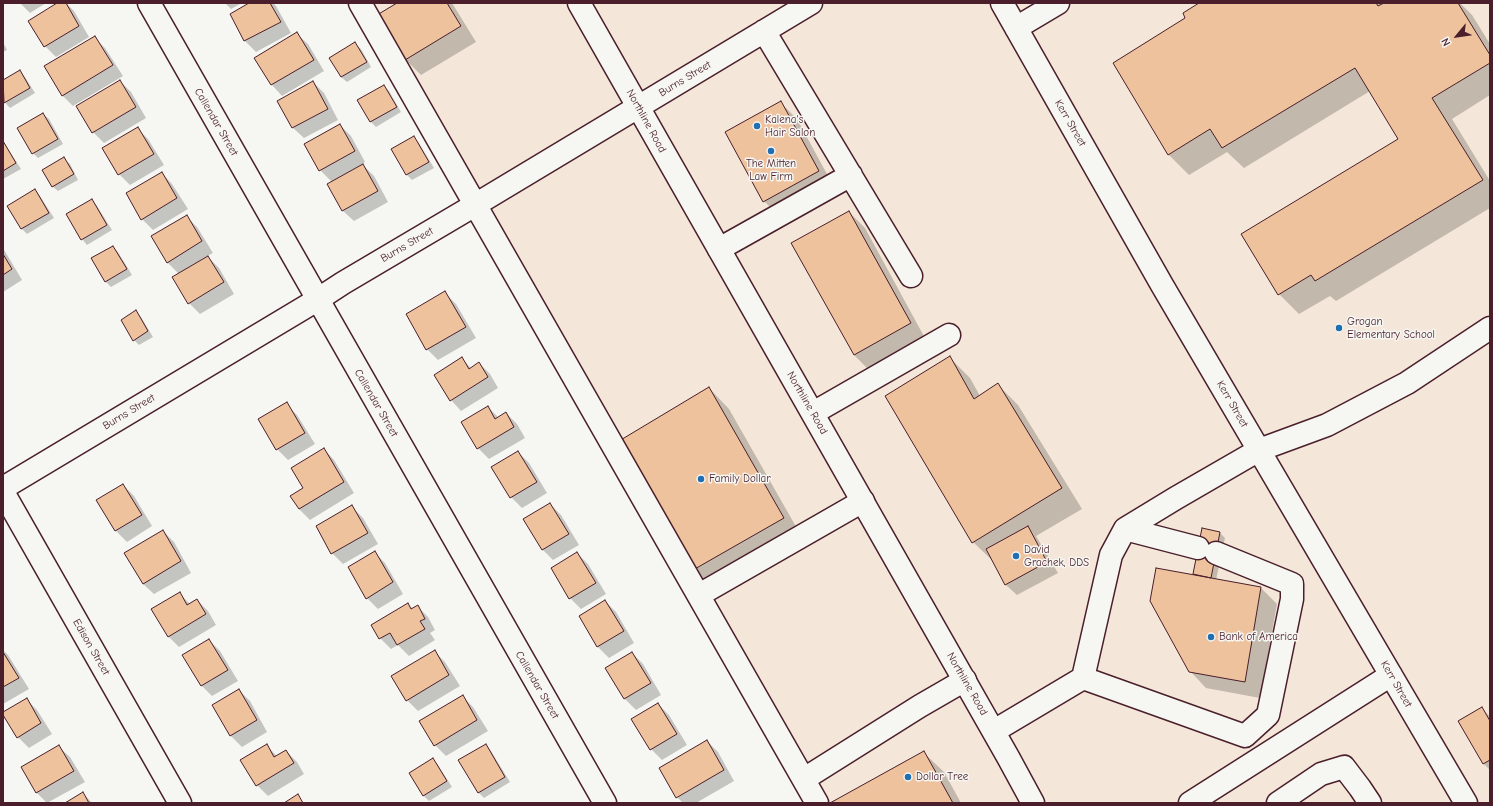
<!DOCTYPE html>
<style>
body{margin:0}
#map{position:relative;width:1493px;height:806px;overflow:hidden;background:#f6f6f2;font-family:"Comic Neue",sans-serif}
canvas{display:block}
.frame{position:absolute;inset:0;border:4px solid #4a1f2b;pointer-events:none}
.north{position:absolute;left:1437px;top:16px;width:40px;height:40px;-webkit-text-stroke:3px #f6f6f2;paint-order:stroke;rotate:241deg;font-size:11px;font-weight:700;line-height:16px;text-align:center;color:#4a1f2b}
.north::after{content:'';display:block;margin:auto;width:14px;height:18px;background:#4a1f2b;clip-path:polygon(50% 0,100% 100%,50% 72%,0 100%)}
</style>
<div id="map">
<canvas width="1493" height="806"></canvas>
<div class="frame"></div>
<div class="north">N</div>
</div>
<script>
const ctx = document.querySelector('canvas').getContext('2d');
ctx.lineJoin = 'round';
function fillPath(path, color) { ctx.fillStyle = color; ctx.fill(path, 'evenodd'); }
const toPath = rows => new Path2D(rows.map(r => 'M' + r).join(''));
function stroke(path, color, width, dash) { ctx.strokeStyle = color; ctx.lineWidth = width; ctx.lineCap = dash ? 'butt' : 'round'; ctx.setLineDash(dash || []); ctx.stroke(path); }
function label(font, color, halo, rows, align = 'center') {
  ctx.font = font + ' "Comic Neue",sans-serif'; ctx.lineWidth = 3; ctx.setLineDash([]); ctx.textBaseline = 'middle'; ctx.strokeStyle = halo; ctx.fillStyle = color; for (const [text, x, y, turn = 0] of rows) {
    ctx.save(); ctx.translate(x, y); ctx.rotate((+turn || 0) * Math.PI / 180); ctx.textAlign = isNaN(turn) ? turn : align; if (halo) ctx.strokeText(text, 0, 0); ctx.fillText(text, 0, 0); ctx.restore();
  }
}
const built = toPath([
 [360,3,1490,3,1490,803,817,803]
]);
const shadow = toPath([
 [20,3,46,3,30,13],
 [59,3,66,3,74,11,89,37,56,57,45,46],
 [225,3,242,3,231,9],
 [251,3,273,3,276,6,291,33,256,52,245,41,231,14],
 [399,3,452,3,476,42,421,75,405,59],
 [1201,3,1460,3,1472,15,1490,44,1490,95,1452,119,1490,181,1490,208,1336,301,1330,296,1299,314,1279,294,1400,139,1370,91,1244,168,1227,152,1189,175,1169,155,1114,63,1187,18],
 [297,34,308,44,324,71,282,96,272,85,255,58],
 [94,37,105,48,123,76,73,106,62,95],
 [3,42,7,50,3,52],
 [355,44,361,49,371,67,347,82,341,77,331,58],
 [20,71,25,77,35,93,10,108,3,100,3,81],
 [120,81,131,92,146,118,104,143,93,132],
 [313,82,324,93,338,120,304,138,293,128,279,101],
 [384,86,389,91,401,112,376,127,371,122,358,101],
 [781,103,797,119,834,187,780,217,764,201],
 [43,114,49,119,63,144,38,158,33,153],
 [340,125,351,136,365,162,362,164,374,176,388,202,354,221,343,211,332,182,320,170],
 [137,128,148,139,164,165,130,185,119,174],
 [414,137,419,143,434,168,412,180,407,175,392,150],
 [3,141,21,169,3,179],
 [64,159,70,164,78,180,58,191,52,186],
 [162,173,172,184,188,209,153,230,142,219],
 [35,190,40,196,54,218,27,234,22,229,8,206],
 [92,200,97,206,112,230,87,245,82,239],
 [849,212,865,228,926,340,870,371,854,355],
 [186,216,197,227,213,253,207,256,219,268,234,294,200,314,189,303,173,278,179,274,167,262],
 [113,247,118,252,132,275,111,287,106,282,93,259],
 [3,248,22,280,3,292],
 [445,293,456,304,476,338,438,360,427,349],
 [136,312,141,317,153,337,139,345,134,340],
 [950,358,970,378,980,396,998,385,1018,405,1082,509,1036,536,1058,573,1017,595,1006,585,994,562,973,542],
 [462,359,471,368,479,363,490,374,498,388,461,411,451,400],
 [709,388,729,409,803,539,714,590,694,569],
 [286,404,297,415,315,444,288,460,277,449],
 [488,407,499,418,506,413,517,424,525,438,489,459,478,448],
 [324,449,334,460,354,493,310,520,299,509,304,488],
 [518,452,529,463,547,493,522,508,511,497],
 [123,485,134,496,152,526,127,542,116,531],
 [550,504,561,515,579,545,553,560,542,549],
 [352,507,363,518,378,544,343,564,332,553],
 [163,531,174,542,191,573,154,594,143,584],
 [1220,533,1225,538,1216,580,1261,588,1277,604,1260,698,1206,688,1190,671,1196,576,1194,574],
 [375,553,385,563,403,594,378,609,367,598],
 [577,553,588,564,606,594,581,609,570,598],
 [179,593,190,604,197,600,208,611,216,625,179,647,168,636],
 [605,601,616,612,634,643,609,658,598,647,580,617],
 [408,604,413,609,417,606,428,617,435,630,430,633,435,640,409,656,398,645,391,649,380,638],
 [209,640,220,651,238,681,212,696,201,685],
 [3,650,8,655,29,689,3,704],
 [434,651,445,662,460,686,418,711,407,700],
 [632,653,643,664,661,695,636,710,625,699,607,669],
 [239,690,250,701,267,732,242,747,231,736,213,706],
 [462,696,473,707,488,731,446,756,435,745],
 [26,699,37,710,52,734,29,748,18,737,3,713],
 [658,704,669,715,687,745,662,760,651,749],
 [1482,708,1490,717,1490,770,1484,764,1459,722],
 [707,741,718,752,734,781,696,803,683,803,677,797],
 [486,745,491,751,510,782,484,798,479,793,460,761],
 [267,746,277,756,286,751,297,762,304,774,268,796,257,785],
 [59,747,70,757,85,782,47,803,37,793,23,768],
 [923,752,944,772,961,803,832,803],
 [433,759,438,765,452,787,429,801,423,795],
 [83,793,92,803,67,803]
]);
const building = toPath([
 [57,3,66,3,79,26,44,47,28,21,57,3],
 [249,3,270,3,281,22,244,41,230,14,249,3],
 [397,3,447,3,461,26,405,60,377,15,397,3],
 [1199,3,1376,3,1378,6,1384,3,1458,3,1490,55,1490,63,1432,98,1483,180,1315,281,1311,275,1278,295,1241,234,1398,139,1355,68,1222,148,1210,129,1168,155,1113,63,1185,18,1183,13,1199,3],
 [297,32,314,60,271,85,254,58,297,32],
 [95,36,113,65,62,96,44,66,95,36],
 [355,42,367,62,341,77,329,58,355,42],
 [20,70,30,88,4,103,3,80,20,70],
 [120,80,136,107,92,133,76,106,120,80],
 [313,81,328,109,292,128,277,101,313,81],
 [384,85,397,107,370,122,357,100,384,85],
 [781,101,819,171,763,202,725,132,781,101],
 [43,113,58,139,32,154,17,128,43,113],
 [340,124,355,151,319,171,304,144,340,124],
 [138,127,154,154,118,175,102,148,138,127],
 [414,136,429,162,406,175,391,149,414,136],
 [3,141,16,163,3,171,3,141],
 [64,157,74,174,52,187,42,170,64,157],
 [363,164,378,191,342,211,327,184,363,164],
 [162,172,177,198,141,220,126,193,162,172],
 [35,189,49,213,21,229,7,206,35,189],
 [92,199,107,225,81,240,66,214,92,199],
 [849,211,911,323,854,355,791,243,849,211],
 [187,215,202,241,167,263,151,236,187,215],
 [113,246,127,269,105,282,91,258,113,246],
 [3,254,12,269,3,275,3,254],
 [208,256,224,282,188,304,172,277,208,256],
 [445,291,466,327,426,350,406,314,445,291],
 [136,310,148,331,133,341,121,320,136,310],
 [950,356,974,399,998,383,1062,488,972,543,885,396,950,356],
 [462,357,469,369,479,362,488,377,450,401,434,375,462,357],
 [709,387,784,518,693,570,619,441,709,387],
 [287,402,305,433,276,450,258,419,287,402],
 [488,406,495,419,506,412,514,427,477,449,461,422,488,406],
 [324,448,344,482,299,509,290,496,303,488,291,468,324,448],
 [518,451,537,482,510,498,491,467,518,451],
 [123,484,142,515,115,531,96,500,123,484],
 [550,503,569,534,542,550,523,519,550,503],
 [352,505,368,533,331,554,316,526,352,505],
 [1028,526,1047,562,1005,585,986,549,1028,526],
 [1202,528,1220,532,1211,578,1193,574,1202,528],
 [163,530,181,561,143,584,124,553,163,530],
 [375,551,393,582,366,599,348,567,375,551],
 [577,552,596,583,569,599,551,568,577,552],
 [1156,568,1261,587,1245,682,1189,672,1150,601,1156,568],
 [180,592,187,605,197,599,206,614,168,637,151,609,180,592],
 [605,600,624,631,597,647,579,616,605,600],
 [408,603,411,609,418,605,425,619,420,621,425,629,397,645,390,633,379,639,371,625,408,603],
 [209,639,228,670,201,686,182,655,209,639],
 [435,650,449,675,406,701,391,676,435,650],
 [3,652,19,678,3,687,3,652],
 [632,652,651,683,624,699,605,668,632,652],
 [239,689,257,720,230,736,212,705,239,689],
 [463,695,477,720,434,746,419,721,463,695],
 [27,698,41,723,17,738,3,715,3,712,27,698],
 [658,703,677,734,650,750,631,719,658,703],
 [1482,707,1490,721,1490,760,1483,764,1458,721,1482,707],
 [707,740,724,770,676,798,659,768,707,740],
 [267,744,274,757,286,750,294,763,256,786,240,760,267,744],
 [486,744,505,777,478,793,458,760,486,744],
 [59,745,74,771,36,793,21,767,59,745],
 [924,751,953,803,830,803,924,751],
 [433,758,447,781,423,796,409,773,433,758],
 [83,792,89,803,65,803,83,792],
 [298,794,303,803,284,803,298,794]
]);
const minor = toPath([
 [149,3,605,803],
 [360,3,817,803],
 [1002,3,1162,285,1466,803],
 [1016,28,1058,3],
 [764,31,911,276],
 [719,249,851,175],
 [813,413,949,335],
 [3,488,317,300,343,283,475,205,811,3],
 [3,492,180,803],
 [1125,529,1198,548],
 [1216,553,1292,584,1292,599,1268,715,1245,736,1083,678,1111,555,1125,529,1176,498,1259,450,1327,425,1407,383,1490,328],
 [699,595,863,501],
 [994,731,1083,678],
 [804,779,920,706,965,680],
 [1190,803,1391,675],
 [1278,803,1321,774,1344,767,1360,788,1370,803]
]);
const major = toPath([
 [579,3,1008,757,1033,803]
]);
const markers = [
 [757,126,4,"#1f6fb2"],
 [771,151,4,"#1f6fb2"],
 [1339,328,4,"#1f6fb2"],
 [701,479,4,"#1f6fb2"],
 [1016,556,4,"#1f6fb2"],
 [1211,637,4,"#1f6fb2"],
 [908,777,4,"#1f6fb2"]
];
const streetNames = [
 ["Burns Street",685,79,-31],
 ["Northline Road",646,121,61],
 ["Callendar Street",216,122,60],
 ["Kerr Street",1070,123,60],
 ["Burns Street",407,245,-30],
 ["Callendar Street",376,403,60],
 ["Northline Road",807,403,60],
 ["Kerr Street",1232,404,60],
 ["Burns Street",129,412,-31],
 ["Edison Street",91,647,60],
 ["Northline Road",967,684,60],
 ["Kerr Street",1396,684,60],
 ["Callendar Street",537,685,60]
];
const poiNames = [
 ["Kalena's",765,120],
 ["Hair Salon",765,133],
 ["The Mitten",771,164,"center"],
 ["Law Firm",771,177,"center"],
 ["Grogan",1347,322],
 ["Elementary School",1347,335],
 ["Family Dollar",709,479],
 ["David",1024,550],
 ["Grachek, DDS",1024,563],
 ["Bank of America",1219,637],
 ["Dollar Tree",916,777]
];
fillPath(built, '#f4e6d8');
fillPath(shadow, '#0003');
fillPath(building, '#eec29d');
stroke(building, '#4a1f2b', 1);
stroke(minor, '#4a1f2b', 25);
stroke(major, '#4a1f2b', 25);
stroke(minor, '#f6f6f2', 22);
stroke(major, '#f6f6f2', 22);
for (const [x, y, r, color] of markers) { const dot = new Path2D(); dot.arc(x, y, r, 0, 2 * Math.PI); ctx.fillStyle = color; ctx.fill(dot); stroke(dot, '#f6f6f2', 1.5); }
label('11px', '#4a1f2b', '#f6f6f2', streetNames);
label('11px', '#4a1f2b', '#f6f6f2', poiNames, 'left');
</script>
